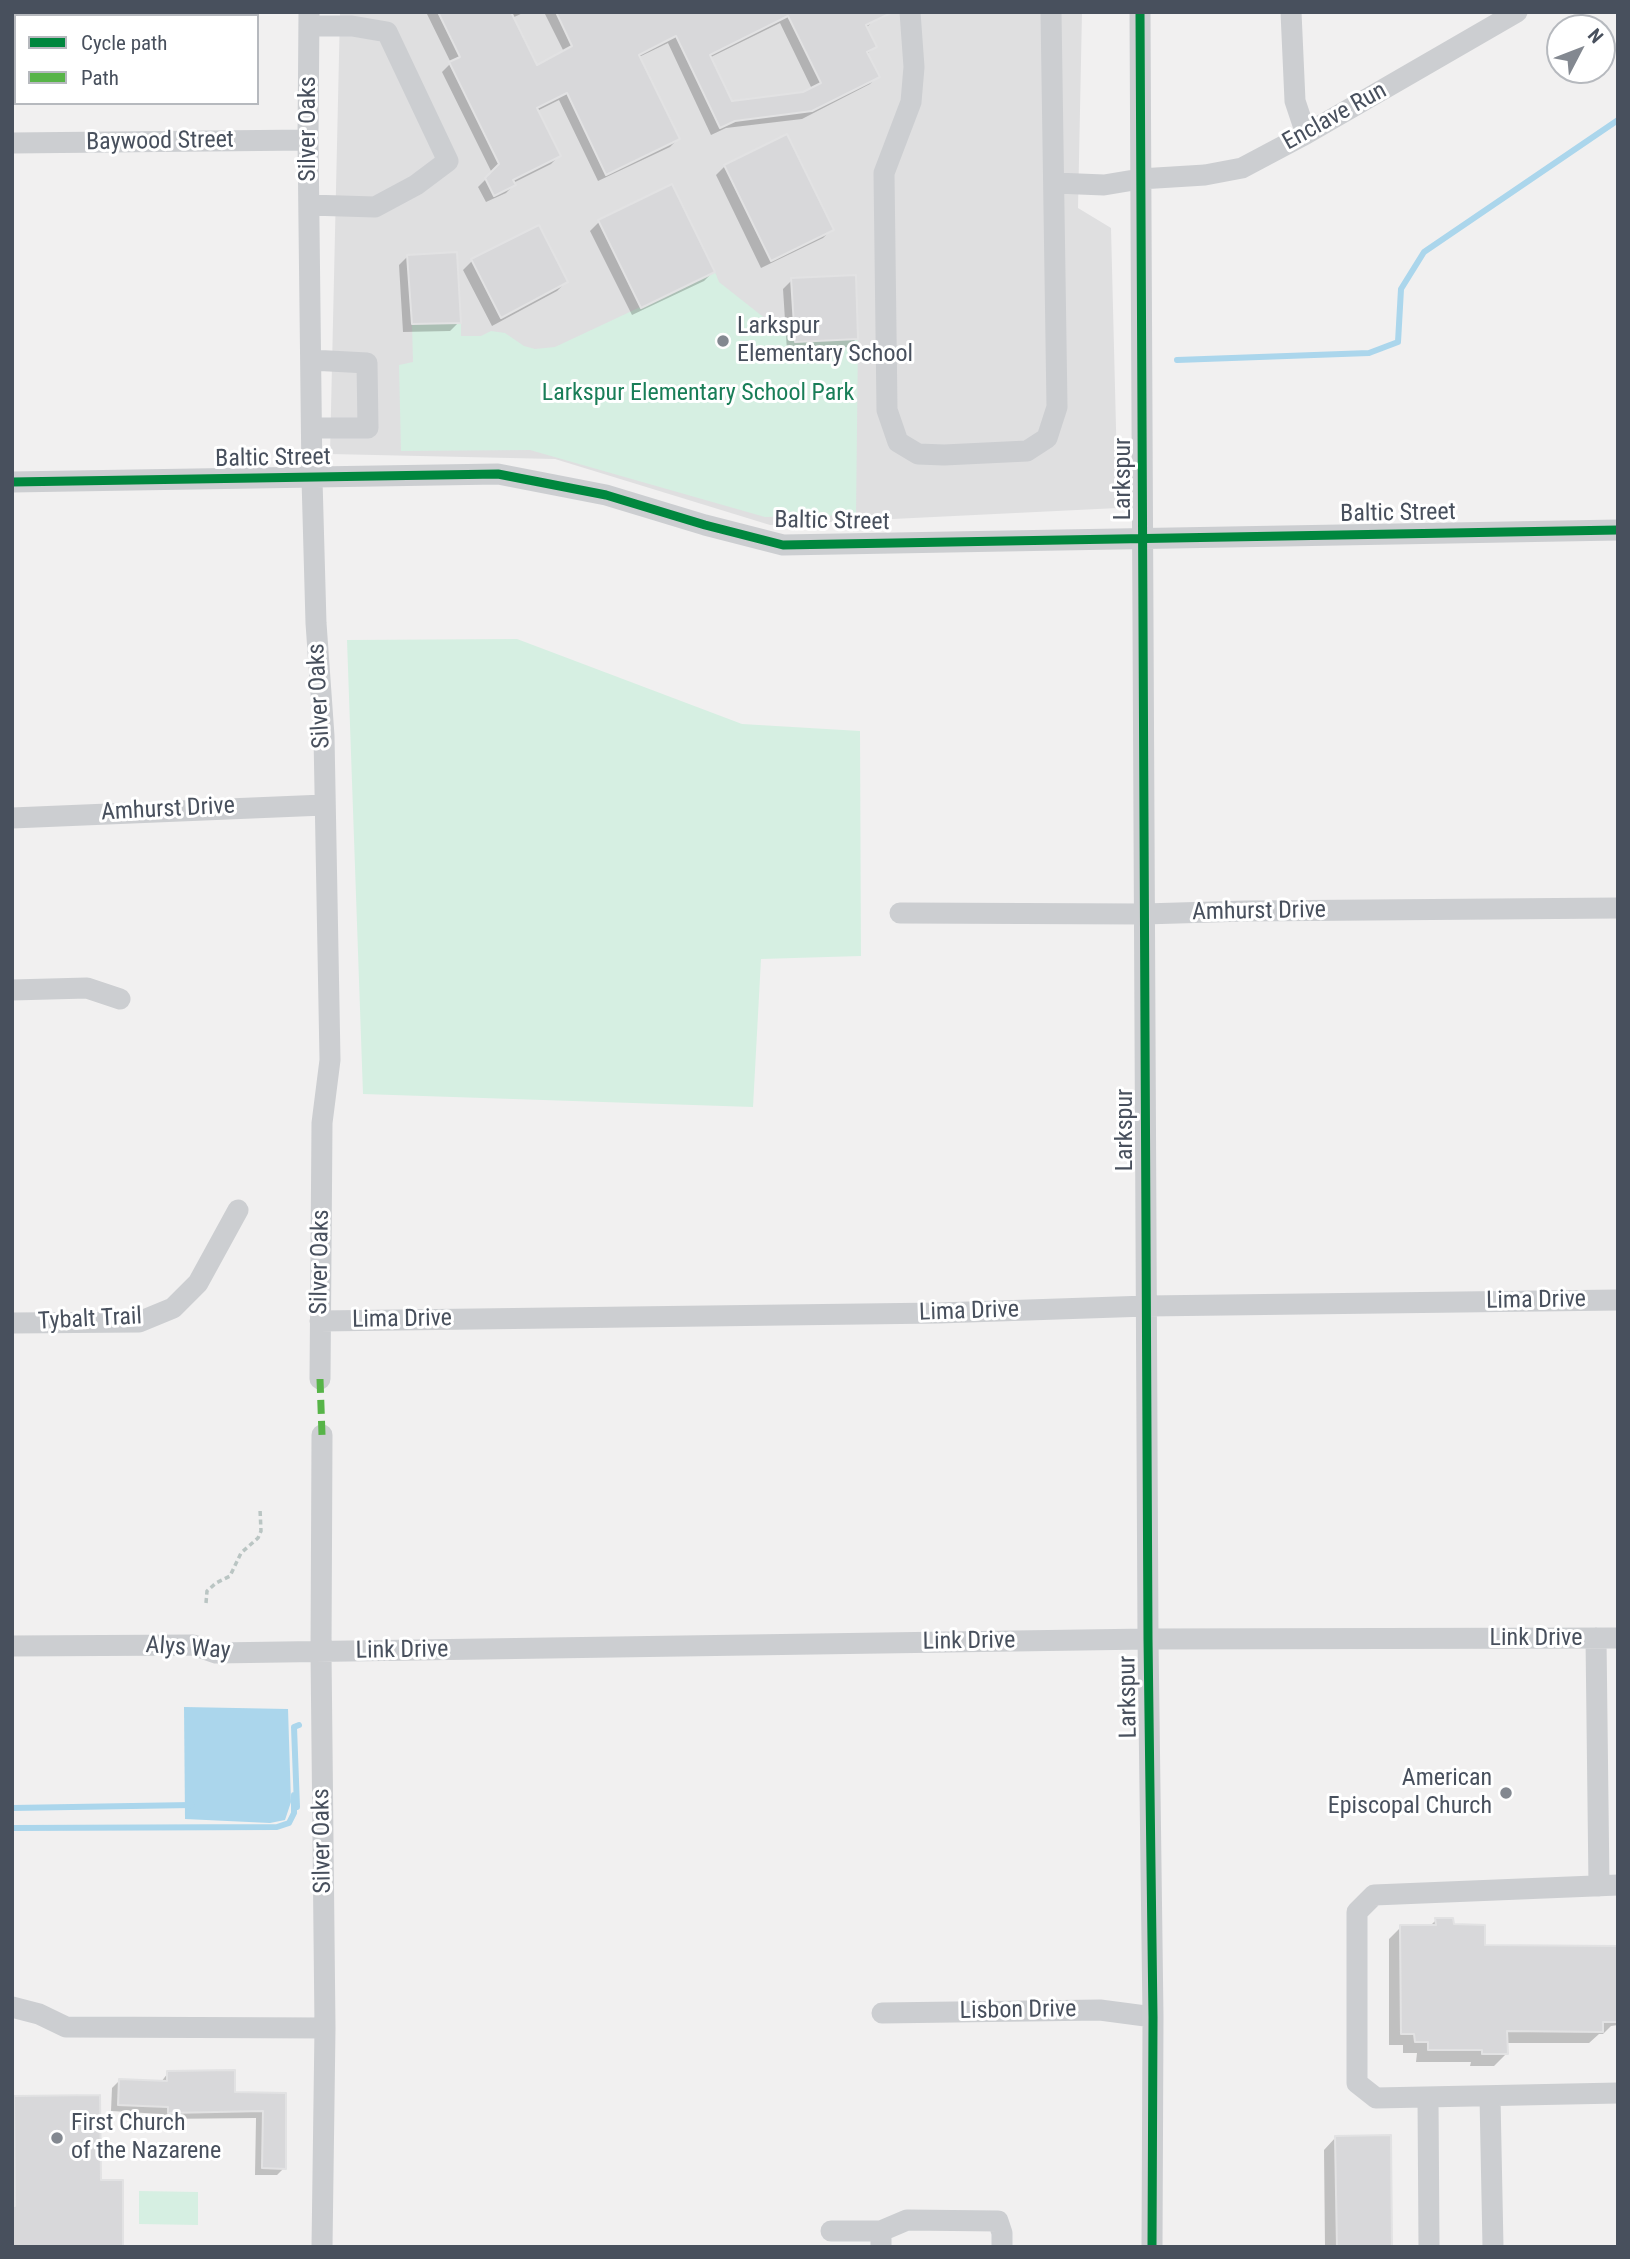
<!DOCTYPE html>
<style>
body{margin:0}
#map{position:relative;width:1630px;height:2259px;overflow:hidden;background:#f1f0f0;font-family:"Roboto Condensed",sans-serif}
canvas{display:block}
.frame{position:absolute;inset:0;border:14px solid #48505d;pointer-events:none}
.legend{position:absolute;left:14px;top:14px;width:245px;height:91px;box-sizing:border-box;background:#fff;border:2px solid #b6b9be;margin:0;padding:9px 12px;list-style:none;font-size:21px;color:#48505d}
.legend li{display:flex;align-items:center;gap:14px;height:35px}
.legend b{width:35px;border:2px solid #b6b9be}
.north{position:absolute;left:1546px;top:14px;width:70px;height:70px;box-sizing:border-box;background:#fff;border:2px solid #b6b9be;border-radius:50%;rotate:48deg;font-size:19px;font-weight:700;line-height:28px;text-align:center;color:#48505d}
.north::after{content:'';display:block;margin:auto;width:24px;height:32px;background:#838890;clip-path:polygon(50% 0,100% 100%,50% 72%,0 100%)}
</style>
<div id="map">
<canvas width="1630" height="2259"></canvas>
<div class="frame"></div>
<ul class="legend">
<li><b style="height:9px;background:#00873e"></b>Cycle path</li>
<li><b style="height:9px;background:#57b448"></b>Path</li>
</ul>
<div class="north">N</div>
</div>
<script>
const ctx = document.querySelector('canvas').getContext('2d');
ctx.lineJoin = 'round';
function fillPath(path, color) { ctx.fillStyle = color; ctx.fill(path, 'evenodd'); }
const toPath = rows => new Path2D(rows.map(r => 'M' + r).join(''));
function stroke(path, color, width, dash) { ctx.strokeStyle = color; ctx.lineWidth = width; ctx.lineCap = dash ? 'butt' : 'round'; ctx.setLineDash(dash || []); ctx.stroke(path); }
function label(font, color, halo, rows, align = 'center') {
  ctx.font = font + ' "Roboto Condensed",sans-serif'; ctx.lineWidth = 6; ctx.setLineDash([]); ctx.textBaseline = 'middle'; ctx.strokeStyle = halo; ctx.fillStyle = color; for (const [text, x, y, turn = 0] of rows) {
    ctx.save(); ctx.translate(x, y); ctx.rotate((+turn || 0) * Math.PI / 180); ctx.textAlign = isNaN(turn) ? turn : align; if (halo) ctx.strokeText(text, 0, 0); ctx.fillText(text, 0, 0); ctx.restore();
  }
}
const education = toPath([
 [340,12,1082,12,1078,208,1111,228,1118,508,770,525,555,459,330,454]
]);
const green = toPath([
 [715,272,719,282,795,342,858,339,856,515,765,517,530,450,401,451,399,365,413,362,412,324,461,323,461,336,481,336,491,331,505,333,524,346,535,349,555,347],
 [517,639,742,724,860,731,861,956,761,959,753,1107,363,1094,347,640],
 [139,2191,198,2192,198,2225,139,2224]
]);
const water = toPath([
 [184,1707,288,1709,291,1802,285,1820,270,1823,185,1819]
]);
const shadow = toPath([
 [426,12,525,12,512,18,536,67,564,52,544,12,870,12,874,20,865,29,875,47,867,54,878,76,870,84,802,119,726,128,711,135,668,43,639,57,678,139,670,147,598,181,559,100,537,111,559,156,551,164,513,183,514,185,506,193,486,202,478,187,492,173,442,72,451,63],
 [780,23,812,89,803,94,731,102,709,58],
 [725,166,832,229,823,238,761,268,716,175],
 [599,222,713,272,704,281,632,315,590,231],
 [408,256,459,322,450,331,403,332,399,265],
 [472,261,566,282,557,291,492,326,463,270],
 [792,280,857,338,848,347,787,351,783,289],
 [1436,1920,1452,1926,1483,1947,1618,1947,1618,2025,1611,2026,1603,2034,1599,2034,1589,2043,1506,2043,1506,2054,1494,2066,1470,2066,1471,2062,1416,2062,1417,2053,1403,2053,1403,2045,1389,2045,1389,1939,1401,1927,1429,1927],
 [168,2073,234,2094,285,2095,284,2168,277,2175,255,2175,256,2118,161,2119,161,2114,111,2111,112,2088,120,2080,161,2082],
 [98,2096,12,2247,12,2100,15,2097],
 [1336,2137,1391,2247,1325,2247,1324,2150]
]);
const stream = toPath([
 [1177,360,1369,353,1398,342,1401,289,1424,252,1618,120],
 [12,1808,192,1805],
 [12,1828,277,1827,289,1823,294,1813,294,1795,297,1807,294,1727,299,1725]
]);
const building = toPath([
 [438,12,511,12,537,65,572,46,556,12,893,12,866,25,877,47,867,52,880,77,812,111,735,121,720,128,676,36,639,55,680,139,606,175,567,93,537,108,561,156,513,180,516,185,494,196,485,178,499,164,449,62,460,57,438,12],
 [788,16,821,83,803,92,732,101,710,55,788,16],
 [787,134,834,230,771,261,724,165,787,134],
 [672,184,715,272,641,308,598,220,672,184],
 [539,225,568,282,501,318,471,259,539,225],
 [457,252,461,323,412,324,407,255,457,252],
 [856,275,858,339,795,342,791,278,856,275],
 [1435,1918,1453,1918,1454,1924,1485,1925,1485,1945,1618,1946,1617,2022,1603,2022,1603,2032,1507,2031,1508,2054,1482,2054,1482,2050,1428,2050,1428,2042,1415,2042,1414,2034,1401,2034,1400,1925,1436,1925,1435,1918],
 [235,2070,235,2092,286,2093,286,2169,262,2168,263,2111,168,2113,168,2107,118,2105,119,2079,167,2081,167,2071,235,2070],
 [100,2095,101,2180,123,2180,123,2247,12,2247,12,2206,15,2206,14,2096,100,2095],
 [1391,2135,1392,2247,1337,2247,1335,2136,1391,2135]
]);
const path = toPath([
 [206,1603,207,1591,216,1583,230,1576,241,1553,258,1538,261,1531,260,1509]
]);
const minor = toPath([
 [309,12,308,140,312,479,316,623,324,736,330,1060,322,1123,320,1379],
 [910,12,914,67,911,102,884,173,887,410,898,442,918,454,944,455,1027,451,1047,438,1057,407,1051,12],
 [1140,12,1148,1639,1153,2017,1152,2247],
 [1291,12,1295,101,1306,134],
 [12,143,308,140],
 [1055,183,1104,185,1140,179,1205,175,1242,168,1306,134,1517,12],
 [309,205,375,207,416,185,448,161,387,32,352,26,309,26],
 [311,360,367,363,368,428,313,428],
 [12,482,498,474,606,495,705,525,783,545,1618,530],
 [12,818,324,805],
 [900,913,1144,914,1246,911,1618,908],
 [12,990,87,988,120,999],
 [320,1321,939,1313,1147,1306,1618,1300],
 [12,1323,139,1322,173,1308,198,1283,238,1210],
 [1596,1638,1599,1886],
 [12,1646,193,1645,216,1653,1148,1639,1618,1638],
 [1618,1885,1374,1895,1357,1912,1357,2083,1376,2098,1618,2093],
 [12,2007,39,2014,66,2027,325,2028],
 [882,2013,1100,2010,1153,2017],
 [1490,2097,1493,2247],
 [1428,2098,1429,2247],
 [831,2231,881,2231,881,2247],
 [881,2231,907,2220,998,2221,1002,2233,1002,2247],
 [322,2247,325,2028,321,1652,322,1435]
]);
const quiet = toPath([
 [320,1379,322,1435]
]);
const cycleway = toPath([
 [1140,12,1148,1639,1153,2017,1152,2247],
 [12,482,498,474,606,495,705,525,783,545,1618,530]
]);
const markers = [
 [723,341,7,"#838890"],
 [1506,1793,7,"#838890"],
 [57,2138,7,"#838890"]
];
const streetNames = [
 ["Enclave Run",1335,117,-29],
 ["Silver Oaks",309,129,-90],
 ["Baywood Street",160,142,-1],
 ["Baltic Street",273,459,-1],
 ["Larkspur",1124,479,-90],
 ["Baltic Street",1398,514,-1],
 ["Baltic Street",832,522,1],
 ["Silver Oaks",320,696,-93],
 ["Amhurst Drive",168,810,-3],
 ["Amhurst Drive",1259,912,-1],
 ["Larkspur",1126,1130,-90],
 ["Silver Oaks",321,1262,-89],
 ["Lima Drive",1536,1301,-1],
 ["Lima Drive",969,1312,-2],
 ["Tybalt Trail",90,1320,-3],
 ["Lima Drive",402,1320,-1],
 ["Link Drive",1536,1639],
 ["Link Drive",969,1642,-1],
 ["Alys Way",188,1649,4],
 ["Link Drive",402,1651,-1],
 ["Larkspur",1129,1697,-91],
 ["Silver Oaks",323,1841,-91],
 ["Lisbon Drive",1018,2011,-1]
];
const poiNames = [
 ["Larkspur",737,327],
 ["Elementary School",737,355],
 ["American",1492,1779,"right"],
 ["Episcopal Church",1492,1807,"right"],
 ["First Church",71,2124],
 ["of the Nazarene",71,2152]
];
const parkNames = [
 ["Larkspur Elementary School Park",698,394]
];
fillPath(education, '#dfdfe0');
fillPath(green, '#d6efe2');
fillPath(water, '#abd6ec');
fillPath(shadow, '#0003');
stroke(stream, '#abd6ec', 6);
fillPath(building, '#d8d8da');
stroke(building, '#e2e2e3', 2);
stroke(path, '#bac5c3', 3.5, [5, 3.5]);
stroke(minor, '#ccced1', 21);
stroke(quiet, '#57b448', 7, [14, 7]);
stroke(cycleway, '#00873e', 9);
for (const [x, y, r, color] of markers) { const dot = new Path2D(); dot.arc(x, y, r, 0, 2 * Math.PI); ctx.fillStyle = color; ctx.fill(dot); stroke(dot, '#fff', 2.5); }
label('24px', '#48505d', '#fff', streetNames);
label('24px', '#48505d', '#fff', poiNames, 'left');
label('24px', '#197e58', '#fff', parkNames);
</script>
